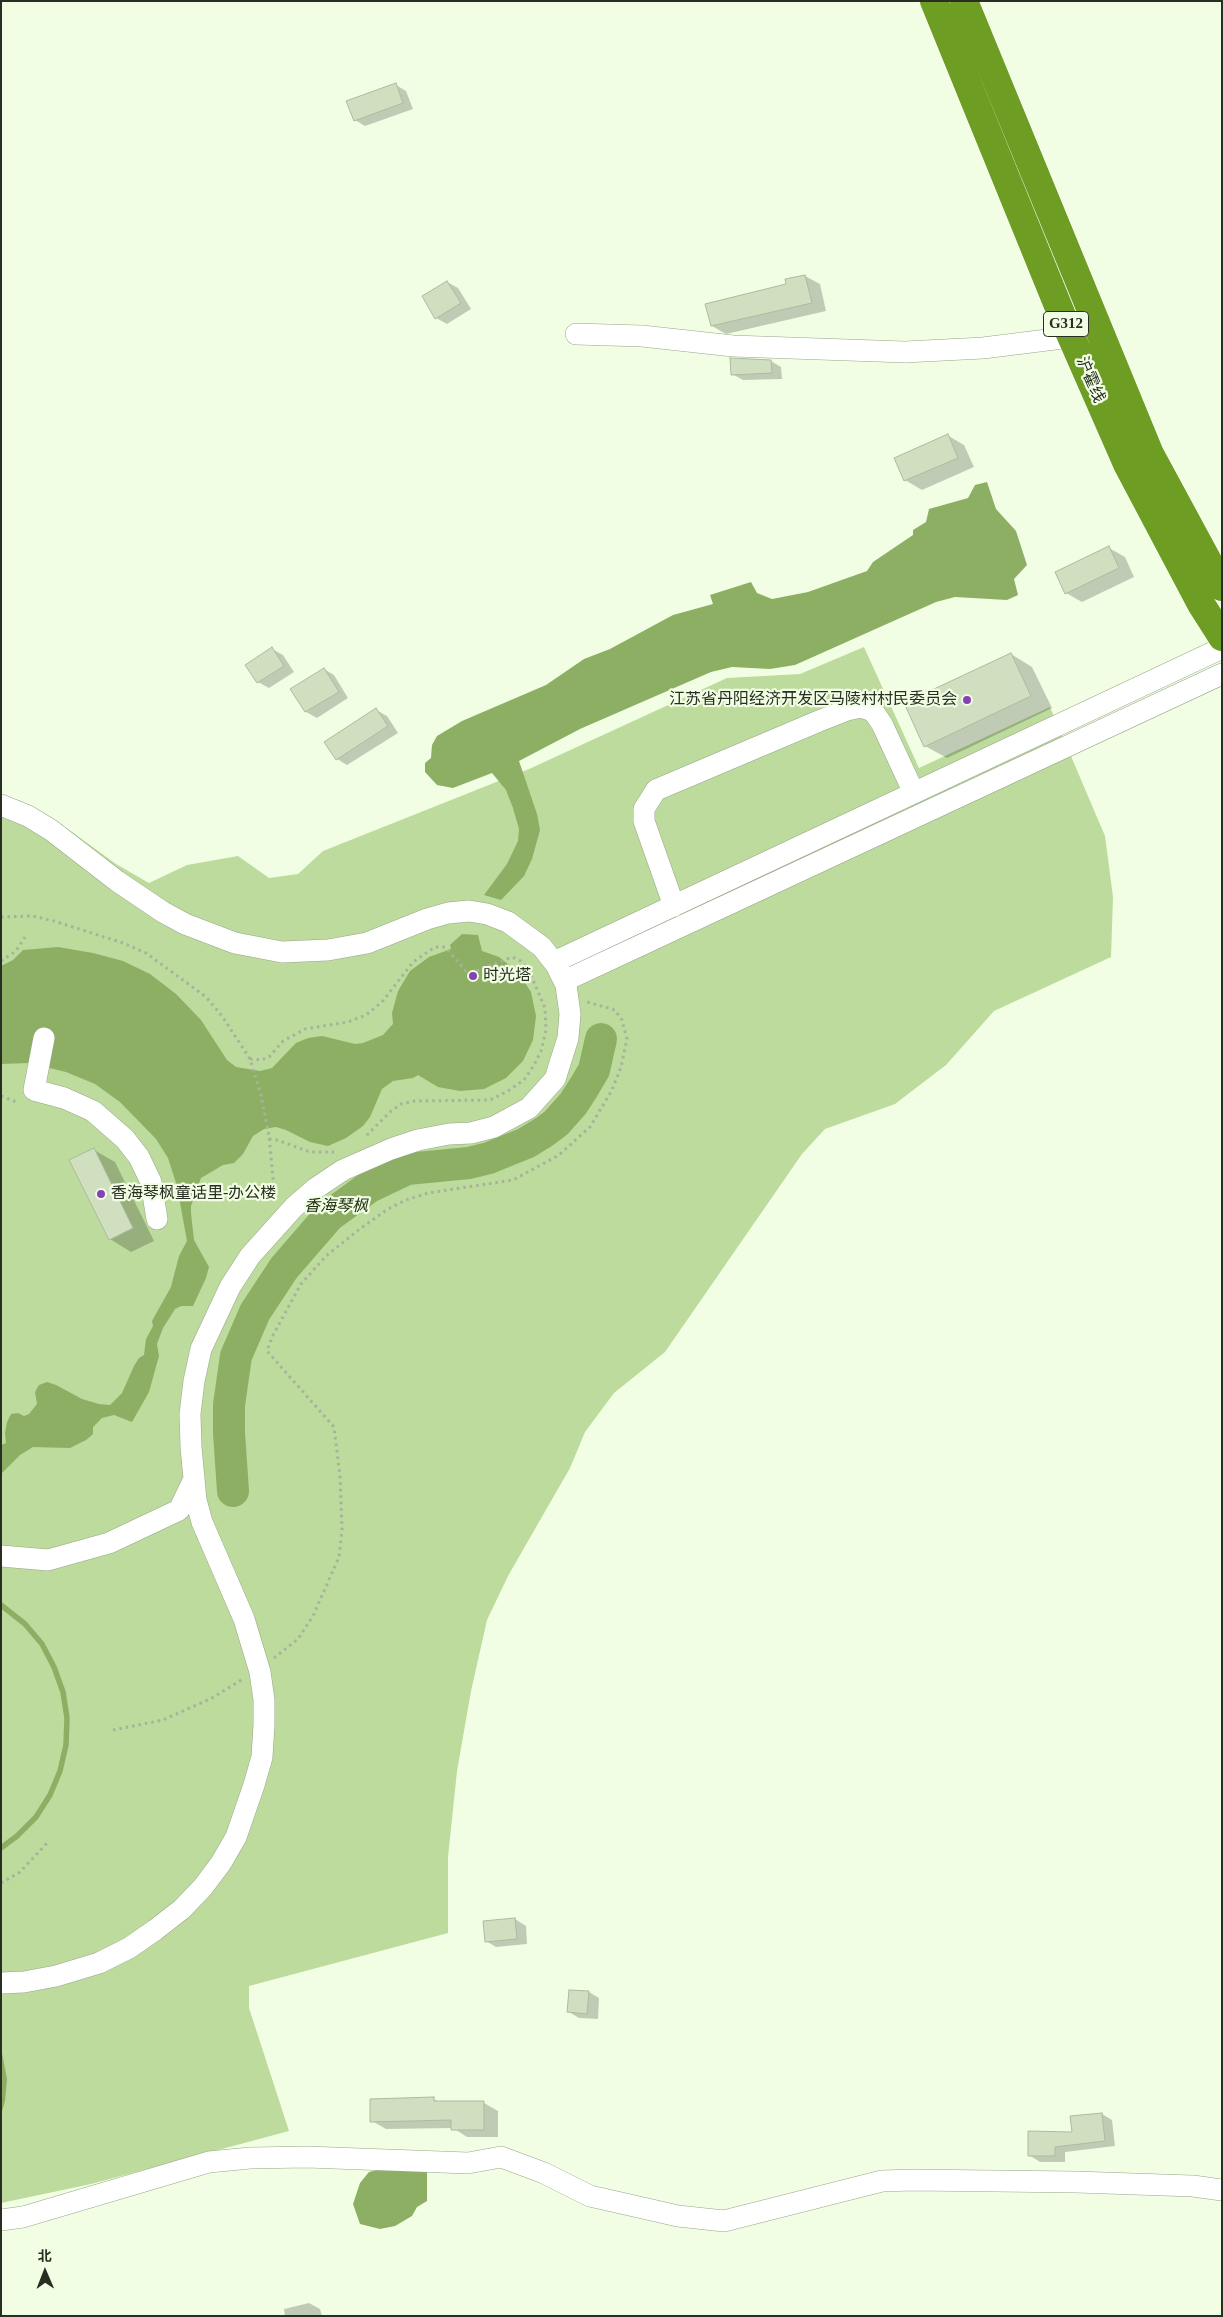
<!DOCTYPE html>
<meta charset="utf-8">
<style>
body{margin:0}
#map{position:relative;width:1223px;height:2317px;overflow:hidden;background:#f1fee4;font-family:"Times New Roman","Noto Sans SC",serif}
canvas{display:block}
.frame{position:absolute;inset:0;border:2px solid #282e22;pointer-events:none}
.north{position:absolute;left:20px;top:2247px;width:50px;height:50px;-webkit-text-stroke:4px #f1fee4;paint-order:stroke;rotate:359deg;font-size:14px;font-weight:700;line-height:20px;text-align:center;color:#282e22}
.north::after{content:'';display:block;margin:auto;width:18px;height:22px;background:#282e22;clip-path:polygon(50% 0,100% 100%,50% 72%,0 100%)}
</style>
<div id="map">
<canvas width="1223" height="2317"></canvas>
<div class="frame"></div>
<div class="north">北</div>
</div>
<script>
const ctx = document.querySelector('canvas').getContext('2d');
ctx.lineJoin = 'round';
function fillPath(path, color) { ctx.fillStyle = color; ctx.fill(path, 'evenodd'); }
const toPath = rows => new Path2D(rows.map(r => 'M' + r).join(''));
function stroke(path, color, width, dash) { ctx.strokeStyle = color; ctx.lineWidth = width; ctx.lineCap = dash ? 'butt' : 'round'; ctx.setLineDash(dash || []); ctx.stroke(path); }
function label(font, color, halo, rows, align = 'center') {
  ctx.font = font + ' "Times New Roman","Noto Sans SC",serif'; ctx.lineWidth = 4.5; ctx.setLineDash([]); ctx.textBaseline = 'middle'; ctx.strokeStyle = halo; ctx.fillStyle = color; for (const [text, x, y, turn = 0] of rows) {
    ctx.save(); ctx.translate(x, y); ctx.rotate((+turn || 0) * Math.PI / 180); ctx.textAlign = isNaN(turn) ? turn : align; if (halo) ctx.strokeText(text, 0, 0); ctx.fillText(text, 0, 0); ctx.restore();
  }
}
const green = toPath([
 [864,647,919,768,1050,707,1105,836,1113,897,1111,957,994,1011,946,1065,895,1104,825,1129,802,1154,665,1352,614,1393,585,1432,570,1468,508,1576,487,1620,471,1691,457,1771,448,1857,448,1933,249,1986,249,2008,289,2131,91,2184,1,2203,1,795,21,801,72,832,116,864,149,883,187,865,238,856,269,878,298,874,323,851,529,769,727,678,800,674]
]);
const water = toPath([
 [987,482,996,509,1016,531,1027,565,1014,579,1018,595,1007,600,955,597,936,602,795,665,770,669,732,667,711,672,580,729,519,761,537,814,540,830,532,859,524,876,501,900,484,895,507,864,518,841,519,829,513,808,506,790,492,773,453,788,437,785,425,772,425,763,431,758,432,745,437,736,462,721,546,685,584,659,610,649,673,615,713,604,710,595,751,582,757,593,772,599,808,592,867,571,873,562,913,535,913,530,926,522,929,509,968,498,975,485],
 [462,934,478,935,482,951,499,957,518,972,531,992,536,1016,533,1040,523,1061,506,1078,484,1089,460,1091,438,1087,418,1075,413,1078,393,1081,382,1089,370,1117,363,1126,346,1138,328,1146,310,1142,286,1130,276,1127,264,1129,253,1136,243,1154,234,1163,223,1165,201,1178,191,1206,191,1213,194,1240,209,1267,206,1278,193,1306,181,1306,175,1309,163,1328,157,1344,159,1356,149,1392,132,1422,114,1415,102,1418,93,1427,93,1434,86,1440,70,1448,33,1447,20,1455,1,1474,1,1445,6,1443,5,1433,7,1422,11,1414,18,1413,24,1416,29,1414,37,1404,35,1392,39,1385,47,1382,56,1385,82,1399,99,1404,110,1405,122,1393,134,1366,139,1358,144,1355,146,1339,153,1326,152,1321,171,1287,179,1256,187,1241,177,1186,168,1158,156,1139,120,1102,95,1084,66,1072,29,1063,1,1064,1,966,13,960,23,950,58,947,93,953,123,961,150,974,176,994,201,1020,227,1060,236,1067,260,1071,272,1068,296,1043,308,1038,322,1036,355,1044,363,1043,383,1035,393,1024,392,1013,398,991,410,971,429,957,451,949,450,945],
 [1,2048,7,2079,5,2101,1,2115],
 [398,2165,427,2172,427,2201,417,2207,412,2216,395,2226,380,2229,360,2224,353,2204,360,2183,369,2172]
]);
const shadow = toPath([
 [396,85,406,91,413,109,365,126,355,120],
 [805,276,820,284,826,311,726,334,712,326],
 [447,282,458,288,471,309,447,324,436,318],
 [771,361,781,367,782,379,743,380,732,374],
 [947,435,964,445,974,467,922,490,905,480,896,458],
 [1109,548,1125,557,1134,577,1082,602,1066,593],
 [272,649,283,655,294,672,269,688,258,682],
 [1011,654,1032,667,1052,708,947,758,925,746],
 [324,669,334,675,348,698,317,718,306,712,292,689],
 [376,710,387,716,398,733,347,765,337,759],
 [94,1150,115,1162,154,1241,131,1252,110,1239],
 [515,1919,526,1926,527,1944,496,1947,486,1941],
 [589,1992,599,1998,598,2019,579,2018,569,2012],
 [434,2099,440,2103,484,2103,498,2111,498,2137,467,2137,453,2128,386,2129,372,2121],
 [1102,2114,1112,2120,1115,2146,1065,2152,1065,2162,1040,2162,1029,2155,1074,2133],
 [309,2303,320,2309,322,2316,285,2316,284,2309]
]);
const stream = toPath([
 [1,1605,25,1624,42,1644,54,1667,63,1692,67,1718,66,1745,60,1771,50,1795,36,1817,17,1836,1,1848]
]);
const river = toPath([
 [233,1491,229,1433,229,1405,236,1356,255,1312,284,1268,329,1216,369,1187,407,1169,469,1163,489,1158,526,1143,544,1132,556,1123,573,1104,584,1087,594,1070,601,1039]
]);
const building = toPath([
 [396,83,403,103,354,121,346,101,396,83],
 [805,275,812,303,711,326,705,304,786,284,785,279,805,275],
 [447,281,461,303,435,319,422,296,447,281],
 [730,358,771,360,772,373,731,375,730,358],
 [948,434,958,458,904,481,894,458,948,434],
 [1109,546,1119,568,1065,594,1055,572,1109,546],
 [272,647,284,666,257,683,245,665,272,647],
 [1011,653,1031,696,924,747,904,703,1011,653],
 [324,668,339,692,305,712,290,689,324,668],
 [376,708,388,726,336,760,324,742,376,708],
 [94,1148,133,1228,109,1240,69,1160,94,1148],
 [515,1918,517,1939,485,1942,483,1921,515,1918],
 [569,1990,589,1991,587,2014,567,2012,569,1990],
 [434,2097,434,2101,484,2101,484,2130,451,2130,451,2120,370,2122,370,2099,434,2097],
 [1102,2113,1105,2141,1055,2147,1055,2156,1028,2156,1028,2131,1072,2132,1070,2116,1102,2113]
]);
const path = toPath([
 [1,917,33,916,54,921,123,943,146,953,206,997,222,1016,250,1059,261,1095,269,1136,275,1199],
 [1,961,16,951,25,937],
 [250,1059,261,1060,269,1057,283,1041,305,1029,348,1022,366,1015,382,1002,413,962,435,947,445,947,466,971,474,972,512,957,521,961,530,973,545,1008,546,1030,541,1051,534,1065,524,1080,508,1091,490,1100,415,1101,401,1104,390,1112,364,1138],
 [1,1096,19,1103],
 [269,1139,277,1140,310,1152,334,1152],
 [274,1658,298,1639,313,1616,339,1557,342,1530,340,1476,334,1427,267,1351,272,1337,301,1284,326,1256,361,1228,388,1209,406,1200,428,1193,513,1180,559,1155,590,1127,612,1090,621,1067,627,1039,622,1020,615,1010,587,1002],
 [113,1730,163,1720,212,1698,243,1679],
 [1,1883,20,1872,48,1842]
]);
const minor = toPath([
 [576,334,642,336,733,346,905,352,983,348,1071,337],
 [1,805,28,816,51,830,117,881,163,912,185,924,235,943,282,952,328,950,367,943,427,919,448,913,469,911,487,914,508,922,542,947,556,965,566,985,570,1014,568,1038,555,1079,529,1108,494,1127,471,1133,449,1134,418,1140,391,1149,343,1170,316,1188,294,1207,250,1256,230,1287,201,1349,194,1381,190,1414,191,1447,196,1500,202,1522,244,1619,260,1672,264,1700,264,1725,262,1757,254,1785,236,1837,221,1863,203,1887,182,1909,155,1930,129,1948,99,1963,56,1976,24,1982,1,1983],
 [674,906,644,821,644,809,656,790,819,721,847,710,861,707,873,711,882,724,914,793],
 [554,962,1222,648],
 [564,981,1222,674],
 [44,1038,34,1090,64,1098,93,1111,125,1139,139,1157,151,1182,157,1219],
 [1,1556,48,1560,109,1543,179,1510,193,1481],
 [1,2220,23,2217,209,2162,250,2158,307,2157,468,2163,501,2157,544,2173,590,2196,678,2216,724,2221,882,2181,913,2180,1076,2182,1193,2186,1222,2190]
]);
const highway = toPath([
 [934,1,1063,318,1127,464,1201,604,1222,637],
 [964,1,1150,454,1222,587]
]);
const markers = [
 [967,700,5,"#8641b4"],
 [473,976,5,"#8641b4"],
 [101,1194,5,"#8641b4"]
];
const shields = [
 [1066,324,45]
];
const shieldNames = [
 ["G312",1066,324]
];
const streetNames = [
 ["沪霍线",1090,380,67]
];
const poiNames = [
 ["江苏省丹阳经济开发区马陵村村民委员会",957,700,"right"],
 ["时光塔",483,976],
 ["香海琴枫童话里-办公楼",111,1194]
];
const parkNames = [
 ["香海琴枫",336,1207]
];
fillPath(green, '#bcdb9c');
fillPath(water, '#8caf64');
fillPath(shadow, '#0003');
stroke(stream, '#8caf64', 5.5);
stroke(river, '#8caf64', 32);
fillPath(building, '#cfdfbf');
stroke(building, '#abbb9c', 1);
stroke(minor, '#97a688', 22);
stroke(highway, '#fff', 29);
stroke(path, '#a7b29d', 3, [2.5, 4]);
stroke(minor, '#fff', 21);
stroke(highway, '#6d9d23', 28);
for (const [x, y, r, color] of markers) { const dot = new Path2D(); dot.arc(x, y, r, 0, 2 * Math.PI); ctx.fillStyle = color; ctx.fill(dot); stroke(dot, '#f1fee4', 2); }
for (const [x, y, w] of shields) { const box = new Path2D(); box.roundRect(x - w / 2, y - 12.5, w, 25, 4); ctx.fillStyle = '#f1fee4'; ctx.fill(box); stroke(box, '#282e22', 1); }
label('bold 15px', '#282e22', null, shieldNames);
label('16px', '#282e22', '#f1fee4', streetNames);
label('16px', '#282e22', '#f1fee4', poiNames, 'left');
label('italic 16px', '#212f10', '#f1fee4', parkNames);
</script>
